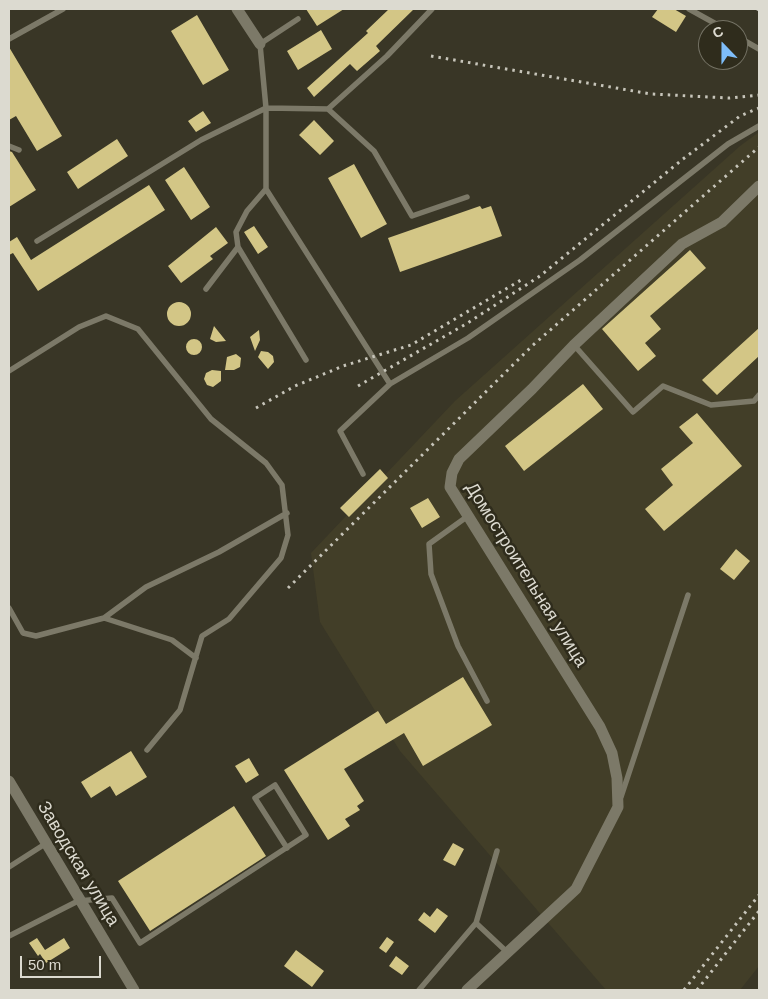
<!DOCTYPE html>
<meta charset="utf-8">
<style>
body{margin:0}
#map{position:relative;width:768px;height:999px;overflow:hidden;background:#393626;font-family:Arial,sans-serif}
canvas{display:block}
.frame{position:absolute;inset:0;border:10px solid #dcdad0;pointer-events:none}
.north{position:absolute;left:698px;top:20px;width:50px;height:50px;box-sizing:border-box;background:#2f2c1c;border:1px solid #747264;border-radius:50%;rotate:338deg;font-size:14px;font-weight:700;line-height:20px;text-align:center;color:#dcdad0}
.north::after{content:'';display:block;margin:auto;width:18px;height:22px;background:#7ebdf9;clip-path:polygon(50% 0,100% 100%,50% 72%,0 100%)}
.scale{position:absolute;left:20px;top:956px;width:81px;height:22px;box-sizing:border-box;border:2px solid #dcdad0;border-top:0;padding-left:6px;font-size:15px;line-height:18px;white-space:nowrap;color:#dcdad0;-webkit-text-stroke:4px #2f2c1c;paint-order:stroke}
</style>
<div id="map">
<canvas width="768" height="999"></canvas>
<div class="frame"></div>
<div class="north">С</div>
<div class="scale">50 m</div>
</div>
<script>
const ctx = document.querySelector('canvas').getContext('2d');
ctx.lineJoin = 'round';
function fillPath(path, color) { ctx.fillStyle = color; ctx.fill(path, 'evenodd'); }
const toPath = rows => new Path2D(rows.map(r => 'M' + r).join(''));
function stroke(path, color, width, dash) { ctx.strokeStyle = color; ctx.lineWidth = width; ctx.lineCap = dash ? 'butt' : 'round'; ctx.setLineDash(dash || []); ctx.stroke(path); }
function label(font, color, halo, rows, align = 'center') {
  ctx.font = font + ' Arial,sans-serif'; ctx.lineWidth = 5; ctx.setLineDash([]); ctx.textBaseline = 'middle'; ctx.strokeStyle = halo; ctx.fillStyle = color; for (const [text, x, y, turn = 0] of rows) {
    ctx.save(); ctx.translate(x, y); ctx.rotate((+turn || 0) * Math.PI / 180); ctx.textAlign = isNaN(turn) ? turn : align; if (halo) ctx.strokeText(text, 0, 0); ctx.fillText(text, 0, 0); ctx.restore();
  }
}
const built = toPath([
 [759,132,759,966,740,990,606,990,400,751,320,622,311,553,455,401,740,146]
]);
const building = toPath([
 [306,9,344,9,317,26],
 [389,9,414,9,376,46,380,51,357,71,350,64,314,97,307,88,368,33,366,31],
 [658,9,674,9,686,16,676,32,652,17],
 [197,15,229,70,203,85,171,31],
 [321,30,332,49,298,70,287,51],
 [9,47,62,136,37,151,16,116,9,120],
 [203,111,211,123,196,132,188,121],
 [314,120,334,141,320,155,299,135],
 [117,139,128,156,78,189,67,172],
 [9,151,12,152,36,190,9,207],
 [354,164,387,224,361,238,328,178],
 [184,167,210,207,191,220,165,180],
 [149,185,165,210,38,291,13,253,9,255,9,242,17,237,31,260],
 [480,206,482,209,491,206,502,236,400,272,388,238],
 [254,226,268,247,258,254,244,232],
 [216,227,228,243,210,256,213,259,181,283,168,266],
 [690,250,706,268,650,316,661,329,645,343,656,356,638,371,602,329],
 '167 314a12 12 0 1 1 24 0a12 12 0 1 1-24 0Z',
 [214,326,226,341,216,342,210,339],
 [759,328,759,356,717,395,702,380],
 [259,330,260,340,255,351,250,337],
 '186 347a8 8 0 1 1 16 0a8 8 0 1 1-16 0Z',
 [261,351,268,352,273,356,274,362,268,369,258,357],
 [236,354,241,358,240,367,234,370,225,370,227,357],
 [212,370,221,371,221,381,213,387,207,385,204,379,206,373],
 [583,384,603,409,524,471,505,446],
 [697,413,742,466,664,531,645,509,673,485,661,469,693,443,679,427],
 [380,469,388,478,349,517,340,508],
 [428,498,440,517,422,528,410,508],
 [736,549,750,561,734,580,720,569],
 [463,677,492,725,423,766,404,733,344,769,364,801,357,806,360,810,345,819,350,826,328,840,284,770,378,711,386,724],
 [131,751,147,777,116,796,110,786,91,798,81,782],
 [249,758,259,775,246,783,235,766],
 [234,806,266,856,150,931,118,881],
 [453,843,464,849,455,866,443,860],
 [437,908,448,916,435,933,418,920,424,912,430,917],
 [387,937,394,942,386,953,379,948],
 [37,938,45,950,64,938,70,948,46,963,40,954,38,956,29,943],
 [296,950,324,971,312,987,284,966],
 [396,956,409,966,402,975,389,966]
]);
const lane = toPath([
 [689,9,727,30],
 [298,19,260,44,266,108,266,189,390,384],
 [738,37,759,49],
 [9,39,63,9],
 [328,109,374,151,412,216,467,197],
 [9,146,19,150],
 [266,189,247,211,236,232,238,247,306,360],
 [37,241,201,140,266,108,328,109,387,56,432,9],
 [206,289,238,247],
 [574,345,633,412,663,386,711,405,754,401,759,395],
 [9,371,79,327,106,316,138,329,211,419,266,463,282,485,288,535,281,558,229,619,202,636,180,710,147,750],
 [363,474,340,431,390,384,468,338,580,260,728,144,759,126],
 [468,516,429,544,431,574,458,646,487,701],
 [9,608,23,633,36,636,104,618,146,587,219,552,287,513],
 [104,618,172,640,196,658],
 [621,797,688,595],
 [9,867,45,844],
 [476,923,497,851],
 [9,936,78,901,112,898,140,943,306,835,275,785,255,798,287,848],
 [419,990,476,923,508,953]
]);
const street = toPath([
 [237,9,260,44],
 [9,781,134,990],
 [467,990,576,889,618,807,617,778,612,753,600,727,450,487,452,473,459,459,532,389,574,345,682,244,722,222,759,186]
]);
const rail = toPath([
 [757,9,759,10],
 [431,56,651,94,729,98,759,95],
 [358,386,466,324,540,276,683,159,740,116,759,108],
 [256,408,295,386,343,366,411,345,521,280],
 [288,588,532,346,759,147],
 [684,990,759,895],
 [697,990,759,911]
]);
const streetNames = [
 ["Домостроительная улица",526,575,58],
 ["Заводская улица",78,864,59]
];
fillPath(built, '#423e28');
fillPath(building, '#d3c686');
stroke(lane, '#7c7968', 5.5);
stroke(street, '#7c7968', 11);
stroke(rail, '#c7c5ba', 3, [2.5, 5]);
label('18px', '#dcdad0', '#2f2c1c', streetNames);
</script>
